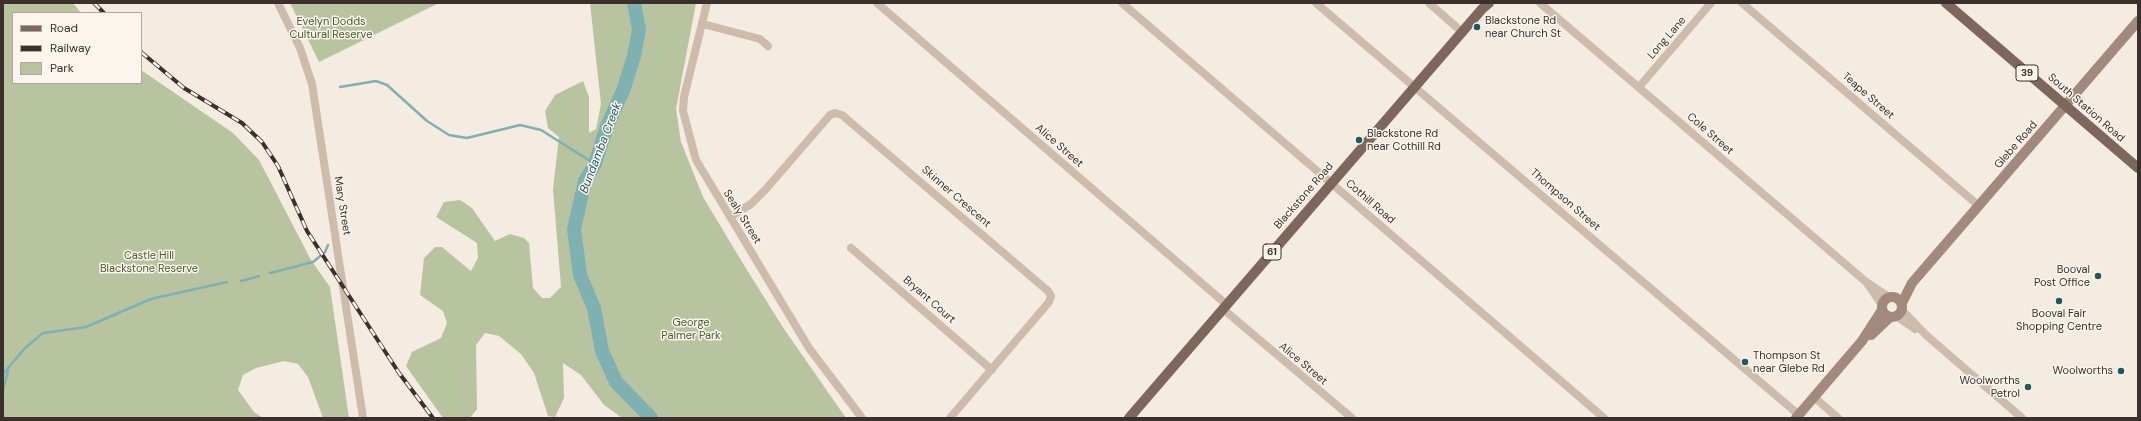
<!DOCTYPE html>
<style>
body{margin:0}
#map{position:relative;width:2141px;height:421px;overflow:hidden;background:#f4ebe1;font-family:"DM Sans",sans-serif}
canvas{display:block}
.frame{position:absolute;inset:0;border:4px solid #3b302b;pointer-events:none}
.legend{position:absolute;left:12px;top:12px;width:130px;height:72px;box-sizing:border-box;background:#fbf5ee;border:1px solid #aea6a0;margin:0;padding:5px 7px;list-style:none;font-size:12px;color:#3b302b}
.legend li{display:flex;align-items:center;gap:8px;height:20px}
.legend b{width:20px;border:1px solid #aea6a0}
</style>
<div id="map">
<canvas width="2141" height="421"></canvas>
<div class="frame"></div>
<ul class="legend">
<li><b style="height:5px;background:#7d675c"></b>Road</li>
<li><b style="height:5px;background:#3b302b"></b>Railway</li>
<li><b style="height:11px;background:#b8c4a0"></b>Park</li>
</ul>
</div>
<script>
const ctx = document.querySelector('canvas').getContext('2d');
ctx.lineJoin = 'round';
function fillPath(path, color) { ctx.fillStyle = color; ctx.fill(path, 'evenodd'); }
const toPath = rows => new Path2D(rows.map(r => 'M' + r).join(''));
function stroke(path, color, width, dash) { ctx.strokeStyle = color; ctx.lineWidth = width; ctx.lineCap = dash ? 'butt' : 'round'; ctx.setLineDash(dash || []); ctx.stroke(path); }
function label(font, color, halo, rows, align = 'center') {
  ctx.font = font + ' "DM Sans",sans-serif'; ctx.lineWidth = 3; ctx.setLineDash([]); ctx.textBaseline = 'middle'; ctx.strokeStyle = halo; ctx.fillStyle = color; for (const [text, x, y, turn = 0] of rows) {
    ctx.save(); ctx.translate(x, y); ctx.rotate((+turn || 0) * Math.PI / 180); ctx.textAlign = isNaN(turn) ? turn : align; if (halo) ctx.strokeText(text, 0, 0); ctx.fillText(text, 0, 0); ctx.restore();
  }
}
const green = toPath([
 [3,3,73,3,81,13,13,13,13,83,141,83,141,70,233,133,259,160,311,260,330,287,349,418,323,418,308,377,298,364,284,361,256,368,243,375,238,390,254,412,263,418,3,418],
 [290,3,439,3,319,62],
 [590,3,696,3,676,109,681,142,703,197,747,270,784,329,846,418,622,418,604,405,581,375,563,363,564,398,555,417,548,416,534,373,521,354,499,336,485,333,476,345,477,409,470,418,443,418,406,366,412,352,441,338,447,323,443,311,420,295,424,258,435,247,442,247,471,271,478,258,477,243,436,217,444,202,460,200,472,208,495,241,510,234,524,238,529,243,533,288,542,298,550,298,561,287,553,189,559,137,548,128,545,111,555,95,583,81,589,97,589,133,596,129,601,104]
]);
const stream = toPath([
 [340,87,376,81,387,85,427,121,449,135,467,138,520,125,541,130,595,164],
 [270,273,313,262,325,252,328,245],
 [241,281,259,276],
 [3,374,25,348,43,333,86,327,151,299,227,282],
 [3,390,8,371]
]);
const river = toPath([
 [634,3,639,29,634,56,624,88,606,129,595,164,585,181,574,229,580,275,594,308,602,351,616,382,651,418]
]);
const street = toPath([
 [278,3,300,48,312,84,363,418],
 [707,3,684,97,683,111,696,160,809,348,862,418],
 [877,3,1227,305],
 [1122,3,1604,418],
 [1316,3,1799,415],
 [1429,3,1462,32],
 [1540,3,1865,281,1889,297],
 [1742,3,1979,206],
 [703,24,760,39,768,46],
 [1639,87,1711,3],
 [730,217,751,204,766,189,830,115,835,113,842,115,1048,291,1051,296,1049,302,950,418],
 [851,248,992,370],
 [1867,283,1882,305],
 [1223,309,1352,418],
 [1902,310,1926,335,2022,418],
 [1896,316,1915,329],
 [1814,397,1838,418]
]);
const secondary = toPath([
 '1882 307a10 10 0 1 1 20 0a10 10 0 1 1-20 0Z',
 [1902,303,1912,283,2138,21],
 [1871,335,1890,317],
 [1796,418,1862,341,1882,310]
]);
const primary = toPath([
 [1946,3,2138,168],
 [1129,418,1482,9,1489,3]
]);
const rail = toPath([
 [94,3,104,13],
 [141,52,184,88,242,123,262,142,278,166,307,231,399,373,433,418]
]);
const markers = [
 [1477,27,4,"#1f5a5e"],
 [1359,140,4,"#1f5a5e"],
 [2098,276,4,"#1f5a5e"],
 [2059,301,4,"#1f5a5e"],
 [1745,362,4,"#1f5a5e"],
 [2121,371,4,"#1f5a5e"],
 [2028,387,4,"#1f5a5e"]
];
const shields = [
 [2027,73,22],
 [1272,252,18]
];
const shieldNames = [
 ["39",2027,73],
 ["61",1272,252]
];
const poiNames = [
 ["Blackstone Rd",1485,21],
 ["near Church St",1485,34],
 ["Blackstone Rd",1367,134],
 ["near Cothill Rd",1367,147],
 ["Booval",2090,270,"right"],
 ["Post Office",2090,283,"right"],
 ["Booval Fair",2059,314,"center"],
 ["Shopping Centre",2059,327,"center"],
 ["Thompson St",1753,356],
 ["near Glebe Rd",1753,369],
 ["Woolworths",2113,371,"right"],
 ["Woolworths",2020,381,"right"],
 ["Petrol",2020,394,"right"]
];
const parkNames = [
 ["Evelyn Dodds",331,22],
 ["Cultural Reserve",331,35],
 ["Castle Hill",149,256],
 ["Blackstone Reserve",149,269],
 ["George",691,323],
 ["Palmer Park",691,336]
];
const streetNames = [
 ["Long Lane",1667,38,-49],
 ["Teape Street",1868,96,41],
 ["South Station Road",2086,108,41],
 ["Cole Street",1710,134,41],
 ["Glebe Road",2016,145,-49],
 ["Alice Street",1059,146,41],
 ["Blackstone Road",1304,196,-49],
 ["Skinner Crescent",956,197,41],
 ["Thompson Street",1565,200,41],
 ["Cothill Road",1370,202,41],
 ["Mary Street",342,206,81],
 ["Sealy Street",742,217,58],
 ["Bryant Court",929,300,41],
 ["Alice Street",1303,364,40]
];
const waterNames = [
 ["Bundamba Creek",601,148,-69]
];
fillPath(green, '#b8c4a0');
stroke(stream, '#7fb0b2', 2.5);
stroke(river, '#7fb0b2', 14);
stroke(street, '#cdbbac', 8);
stroke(secondary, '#a18a7d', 10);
stroke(primary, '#7d675c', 10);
stroke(rail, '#3b302b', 4);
stroke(rail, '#fbf5ee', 2.5, [8]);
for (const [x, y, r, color] of markers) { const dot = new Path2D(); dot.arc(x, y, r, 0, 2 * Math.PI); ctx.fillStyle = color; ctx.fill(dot); stroke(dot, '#fbf5ee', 1.5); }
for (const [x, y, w] of shields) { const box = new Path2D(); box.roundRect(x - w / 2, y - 8, w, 16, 3); ctx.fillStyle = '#fbf5ee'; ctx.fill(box); stroke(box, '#3b302b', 1); }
label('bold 10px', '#3b302b', null, shieldNames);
label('11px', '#3b302b', '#fbf5ee', poiNames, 'left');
label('11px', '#4a5a2e', '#fbf5ee', parkNames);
label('11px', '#3b302b', '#fbf5ee', streetNames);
label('italic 12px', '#1f5a5e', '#fbf5ee', waterNames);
</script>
